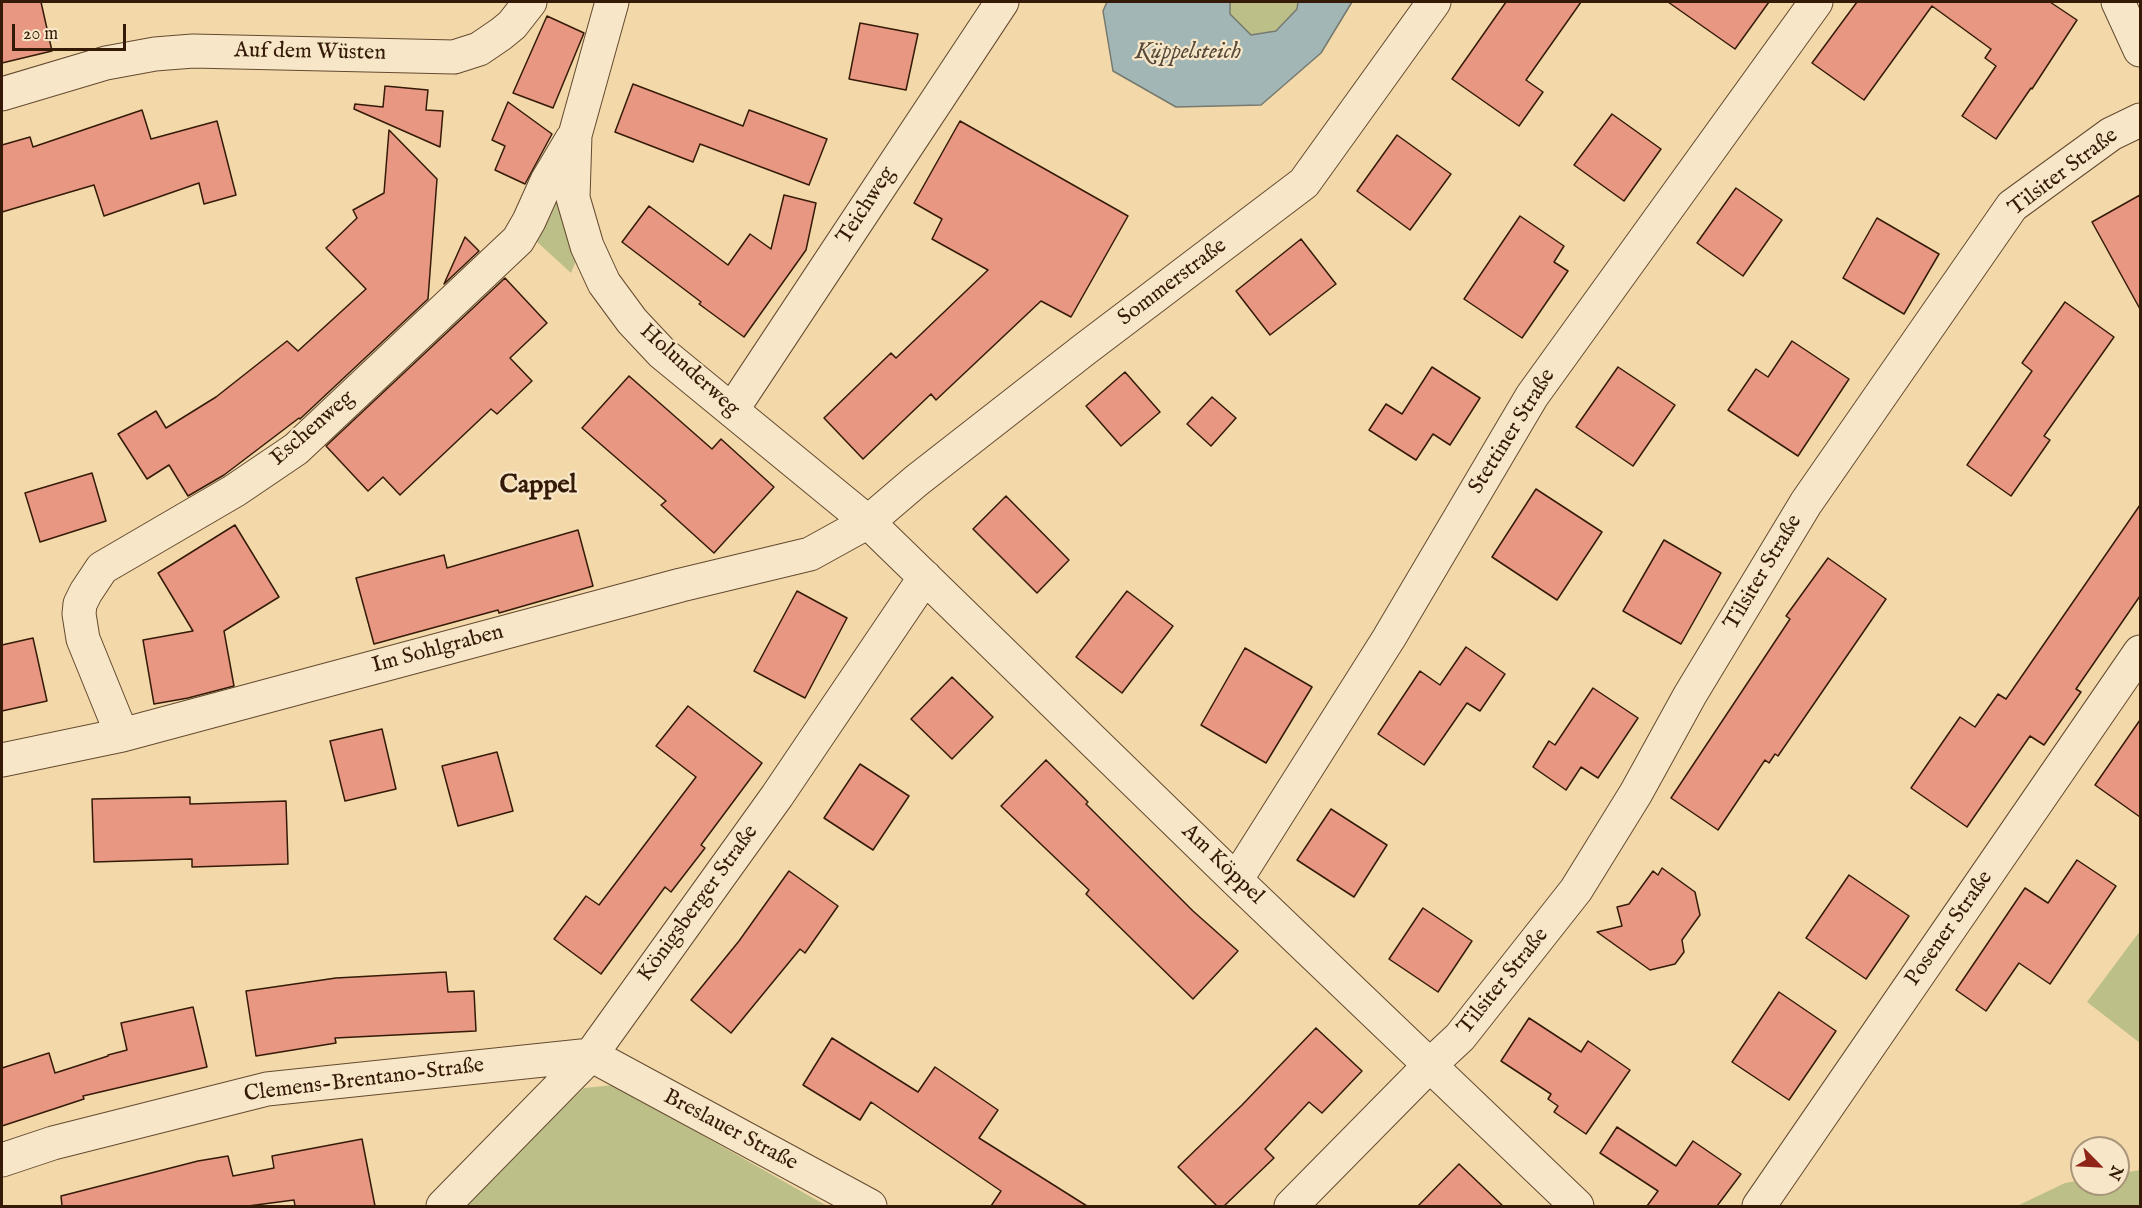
<!DOCTYPE html>
<meta charset="utf-8">
<style>
body{margin:0}
#map{position:relative;width:2142px;height:1208px;overflow:hidden;background:#f3d9a9;font-family:"IM FELL English",serif}
canvas{display:block}
.frame{position:absolute;inset:0;border:3px solid #351b07;pointer-events:none}
.north{position:absolute;left:2070px;top:1136px;width:60px;height:60px;box-sizing:border-box;background:#f7e6c7;border:2px solid #a9957a;border-radius:50%;rotate:114deg;font-size:16px;font-weight:700;line-height:24px;text-align:center;color:#351b07}
.north::after{content:'';display:block;margin:auto;width:21px;height:27px;background:#8f2418;clip-path:polygon(50% 0,100% 100%,50% 72%,0 100%)}
.scale{position:absolute;left:12px;top:24px;width:114px;height:27px;box-sizing:border-box;border:3px solid #351b07;border-top:0;padding-left:8px;font-size:18px;line-height:21px;white-space:nowrap;color:#351b07;-webkit-text-stroke:4px #f7e6c7;paint-order:stroke}
</style>
<div id="map">
<canvas width="2142" height="1208"></canvas>
<div class="frame"></div>
<div class="north">N</div>
<div class="scale">20 m</div>
</div>
<script>
const ctx = document.querySelector('canvas').getContext('2d');
ctx.lineJoin = 'round';
function fillPath(path, color) { ctx.fillStyle = color; ctx.fill(path, 'evenodd'); }
const toPath = rows => new Path2D(rows.map(r => 'M' + r).join(''));
function stroke(path, color, width, dash) { ctx.strokeStyle = color; ctx.lineWidth = width; ctx.lineCap = dash ? 'butt' : 'round'; ctx.setLineDash(dash || []); ctx.stroke(path); }
function label(font, color, halo, rows, align = 'center') {
  ctx.font = font + ' "IM FELL English",serif'; ctx.lineWidth = 4.5; ctx.setLineDash([]); ctx.textBaseline = 'middle'; ctx.strokeStyle = halo; ctx.fillStyle = color; for (const [text, x, y, turn = 0] of rows) {
    ctx.save(); ctx.translate(x, y); ctx.rotate((+turn || 0) * Math.PI / 180); ctx.textAlign = isNaN(turn) ? turn : align; if (halo) ctx.strokeText(text, 0, 0); ctx.fillText(text, 0, 0); ctx.restore();
  }
}
const green = toPath([
 [1230,2,1298,2,1297,9,1276,31,1251,35,1229,14],
 [563,187,577,258,571,273,536,241,548,221],
 [2140,931,2140,1043,2087,1002],
 [614,1085,827,1206,461,1206,584,1088],
 [2140,1170,2140,1206,2017,1206,2065,1183,2082,1180,2082,1184,2118,1184,2118,1174]
]);
const water = toPath([
 [1107,2,1230,2,1230,14,1251,35,1276,31,1297,9,1298,2,1352,2,1321,53,1261,105,1176,107,1113,71,1103,11,1107,2]
]);
const building = toPath([
 [2,2,41,2,52,51,2,63,2,2],
 [1506,2,1581,2,1526,80,1543,92,1519,126,1452,79,1506,2],
 [1668,2,1769,2,1735,49,1668,2],
 [1857,2,2050,2,2077,20,2032,89,2031,88,1996,139,1962,116,1996,66,1985,58,1991,49,1932,6,1864,100,1812,63,1857,2],
 [547,16,584,33,553,108,513,93,547,16],
 [860,23,918,34,906,90,849,79,860,23],
 [633,84,743,126,749,110,827,139,809,185,700,144,693,162,615,132,633,84],
 [385,86,428,90,426,110,443,111,440,147,354,109,355,104,383,107,385,86],
 [508,102,552,134,525,184,495,170,505,146,492,140,508,102],
 [142,110,151,139,217,121,236,195,204,204,199,183,104,216,94,185,2,212,2,145,30,137,33,147,142,110],
 [1612,114,1661,149,1624,201,1574,165,1612,114],
 [960,121,1128,216,1071,317,1041,301,936,400,931,394,863,459,824,418,891,353,896,358,988,270,932,239,942,219,914,203,960,121],
 [389,130,437,179,428,299,300,419,299,418,224,475,188,496,169,465,147,479,118,434,156,411,166,428,216,397,287,341,298,351,366,289,326,248,357,218,353,210,384,193,389,130],
 [1397,135,1451,174,1410,230,1357,191,1397,135],
 [1736,188,1782,220,1743,276,1697,243,1736,188],
 [784,195,816,203,806,250,744,337,699,304,701,302,622,242,649,206,728,265,750,234,771,249,784,195],
 [2140,195,2140,309,2092,222,2140,195],
 [1520,216,1564,246,1554,262,1568,271,1522,338,1464,299,1520,216],
 [1877,218,1939,254,1904,314,1843,278,1877,218],
 [465,237,479,251,444,284,465,237],
 [1301,239,1336,284,1270,335,1236,291,1301,239],
 [505,278,547,323,510,358,532,381,497,414,491,409,400,495,383,477,368,491,326,446,505,278],
 [2065,302,2114,337,2044,436,2050,440,2011,496,1967,465,2032,371,2022,363,2065,302],
 [1792,341,1849,379,1798,456,1728,410,1756,369,1768,377,1792,341],
 [1432,367,1480,398,1450,445,1433,434,1416,460,1369,430,1386,404,1402,414,1432,367],
 [1618,367,1675,405,1633,466,1576,427,1618,367],
 [1125,372,1160,412,1121,446,1086,406,1125,372],
 [629,376,712,449,721,439,774,487,714,553,661,505,666,501,582,428,629,376],
 [1212,397,1236,418,1211,446,1187,424,1212,397],
 [92,473,106,521,40,542,25,493,92,473],
 [1536,489,1602,532,1557,600,1492,557,1536,489],
 [1006,496,1069,560,1037,593,973,529,1006,496],
 [2140,505,2140,596,2076,689,2081,692,2044,745,2030,736,1967,827,1911,788,1960,717,1975,727,1998,694,2006,699,2140,505],
 [235,525,279,597,224,631,234,686,188,698,154,704,143,640,193,631,158,573,235,525],
 [578,530,593,586,499,613,498,610,374,644,356,578,444,555,447,568,578,530],
 [1664,540,1721,573,1681,644,1623,611,1664,540],
 [1828,558,1886,599,1778,756,1775,754,1769,763,1765,760,1718,830,1671,798,1790,619,1786,616,1828,558],
 [797,591,847,618,805,698,754,671,797,591],
 [1127,591,1173,626,1122,693,1076,657,1127,591],
 [33,638,47,701,2,711,2,645,33,638],
 [1466,647,1505,674,1480,711,1467,703,1424,765,1378,734,1420,671,1440,685,1466,647],
 [1245,648,1312,687,1266,763,1201,725,1245,648],
 [952,677,993,717,952,759,911,719,952,677],
 [1593,688,1638,718,1598,778,1581,767,1566,790,1533,767,1549,741,1555,745,1593,688],
 [688,706,762,763,701,845,705,848,671,892,665,887,601,974,554,939,586,896,599,905,696,777,656,746,688,706],
 [2140,720,2140,817,2095,785,2140,720],
 [382,729,396,789,345,801,330,741,382,729],
 [497,752,513,811,458,826,442,766,497,752],
 [1046,760,1088,802,1086,804,1193,911,1238,951,1193,999,1086,894,1089,890,1001,806,1046,760],
 [860,764,909,796,873,850,824,818,860,764],
 [190,797,190,804,286,801,288,864,192,867,192,859,94,862,92,799,190,797],
 [1331,809,1387,845,1354,897,1297,860,1331,809],
 [2077,860,2116,886,2050,984,2019,963,1986,1011,1956,990,2025,888,2048,903,2077,860],
 [1662,868,1695,892,1700,915,1682,940,1684,952,1675,964,1650,970,1597,932,1622,926,1617,907,1629,904,1653,871,1658,875,1662,868],
 [789,871,838,906,805,953,800,949,731,1033,691,1000,739,941,789,871],
 [1849,875,1909,916,1866,979,1806,938,1849,875],
 [1423,908,1472,941,1438,992,1389,959,1423,908],
 [446,972,448,992,474,991,476,1031,335,1038,336,1043,256,1056,246,991,336,978,446,972],
 [1779,992,1836,1031,1789,1100,1732,1062,1779,992],
 [193,1007,207,1067,83,1096,84,1099,2,1126,2,1068,49,1053,55,1073,108,1056,108,1055,127,1050,121,1023,193,1007],
 [1529,1018,1581,1052,1588,1041,1630,1070,1586,1134,1554,1112,1558,1106,1548,1099,1551,1094,1501,1061,1529,1018],
 [1316,1028,1362,1071,1322,1113,1309,1102,1265,1149,1274,1158,1224,1206,1217,1206,1178,1167,1242,1105,1316,1028],
 [832,1038,918,1092,935,1067,998,1110,979,1138,1087,1206,991,1206,1001,1191,871,1102,860,1120,803,1085,832,1038],
 [1617,1127,1676,1166,1693,1141,1741,1174,1717,1206,1647,1206,1658,1191,1600,1153,1617,1127],
 [362,1139,375,1206,295,1206,294,1200,248,1206,62,1206,61,1196,198,1161,228,1156,233,1176,274,1168,272,1156,362,1139],
 [1459,1164,1503,1206,1418,1206,1459,1164]
]);
const minor = toPath([
 [612,2,575,135,573,198,587,246,604,283,632,321,662,353,868,522,1236,880,1577,1206],
 [2118,2,2140,50],
 [2,94,106,63,155,54,193,51,454,57,479,49,501,34,512,25,530,2],
 [732,410,1002,2],
 [122,735,83,639,79,614,80,604,86,592,102,568,234,491,296,449,518,240,529,221,547,181,572,139],
 [2,760,122,735,681,585,810,554,868,522,916,481,1085,349,1304,183,1434,2],
 [1236,880,1389,638,1532,396,1816,2],
 [2,1160,53,1143,267,1089,591,1055,870,1206],
 [443,1206,591,1055,777,796,925,577],
 [1291,1206,1430,1065,1460,1037,1576,890,1636,793,1690,695,1806,503,2012,206,2111,134,2140,120],
 [1759,1206,2140,652]
]);
const streetNames = [
 ["Auf dem Wüsten",310,53,1],
 ["Tilsiter Straße",2064,173,-37],
 ["Teichweg",867,206,-57],
 ["Sommerstraße",1173,283,-37],
 ["Holunderweg",689,371,42],
 ["Eschenweg",313,429,-41],
 ["Stettiner Straße",1513,432,-58],
 ["Tilsiter Straße",1764,573,-59],
 ["Im Sohlgraben",438,650,-15],
 ["Am Köppel",1222,865,44],
 ["Königsberger Straße",699,904,-54],
 ["Posener Straße",1950,929,-55],
 ["Tilsiter Straße",1504,982,-51],
 ["Clemens-Brentano-Straße",364,1081,-7],
 ["Breslauer Straße",730,1131,28]
];
const waterNames = [
 ["Küppelsteich",1188,53]
];
const quarterNames = [
 ["Cappel",538,487]
];
fillPath(green, '#bcbf87');
fillPath(water, '#a2b7b5');
stroke(water, '#76796f', 1.5);
fillPath(building, '#e79782');
stroke(building, '#351b07', 1.5);
stroke(minor, '#644a30', 35);
stroke(minor, '#f7e6c7', 33);
label('22px', '#351b07', '#f7e6c7', streetNames);
label('italic 24px', '#564a3b', '#f7e6c7', waterNames);
label('bold 26px', '#351b07', '#f7e6c7', quarterNames);
</script>
